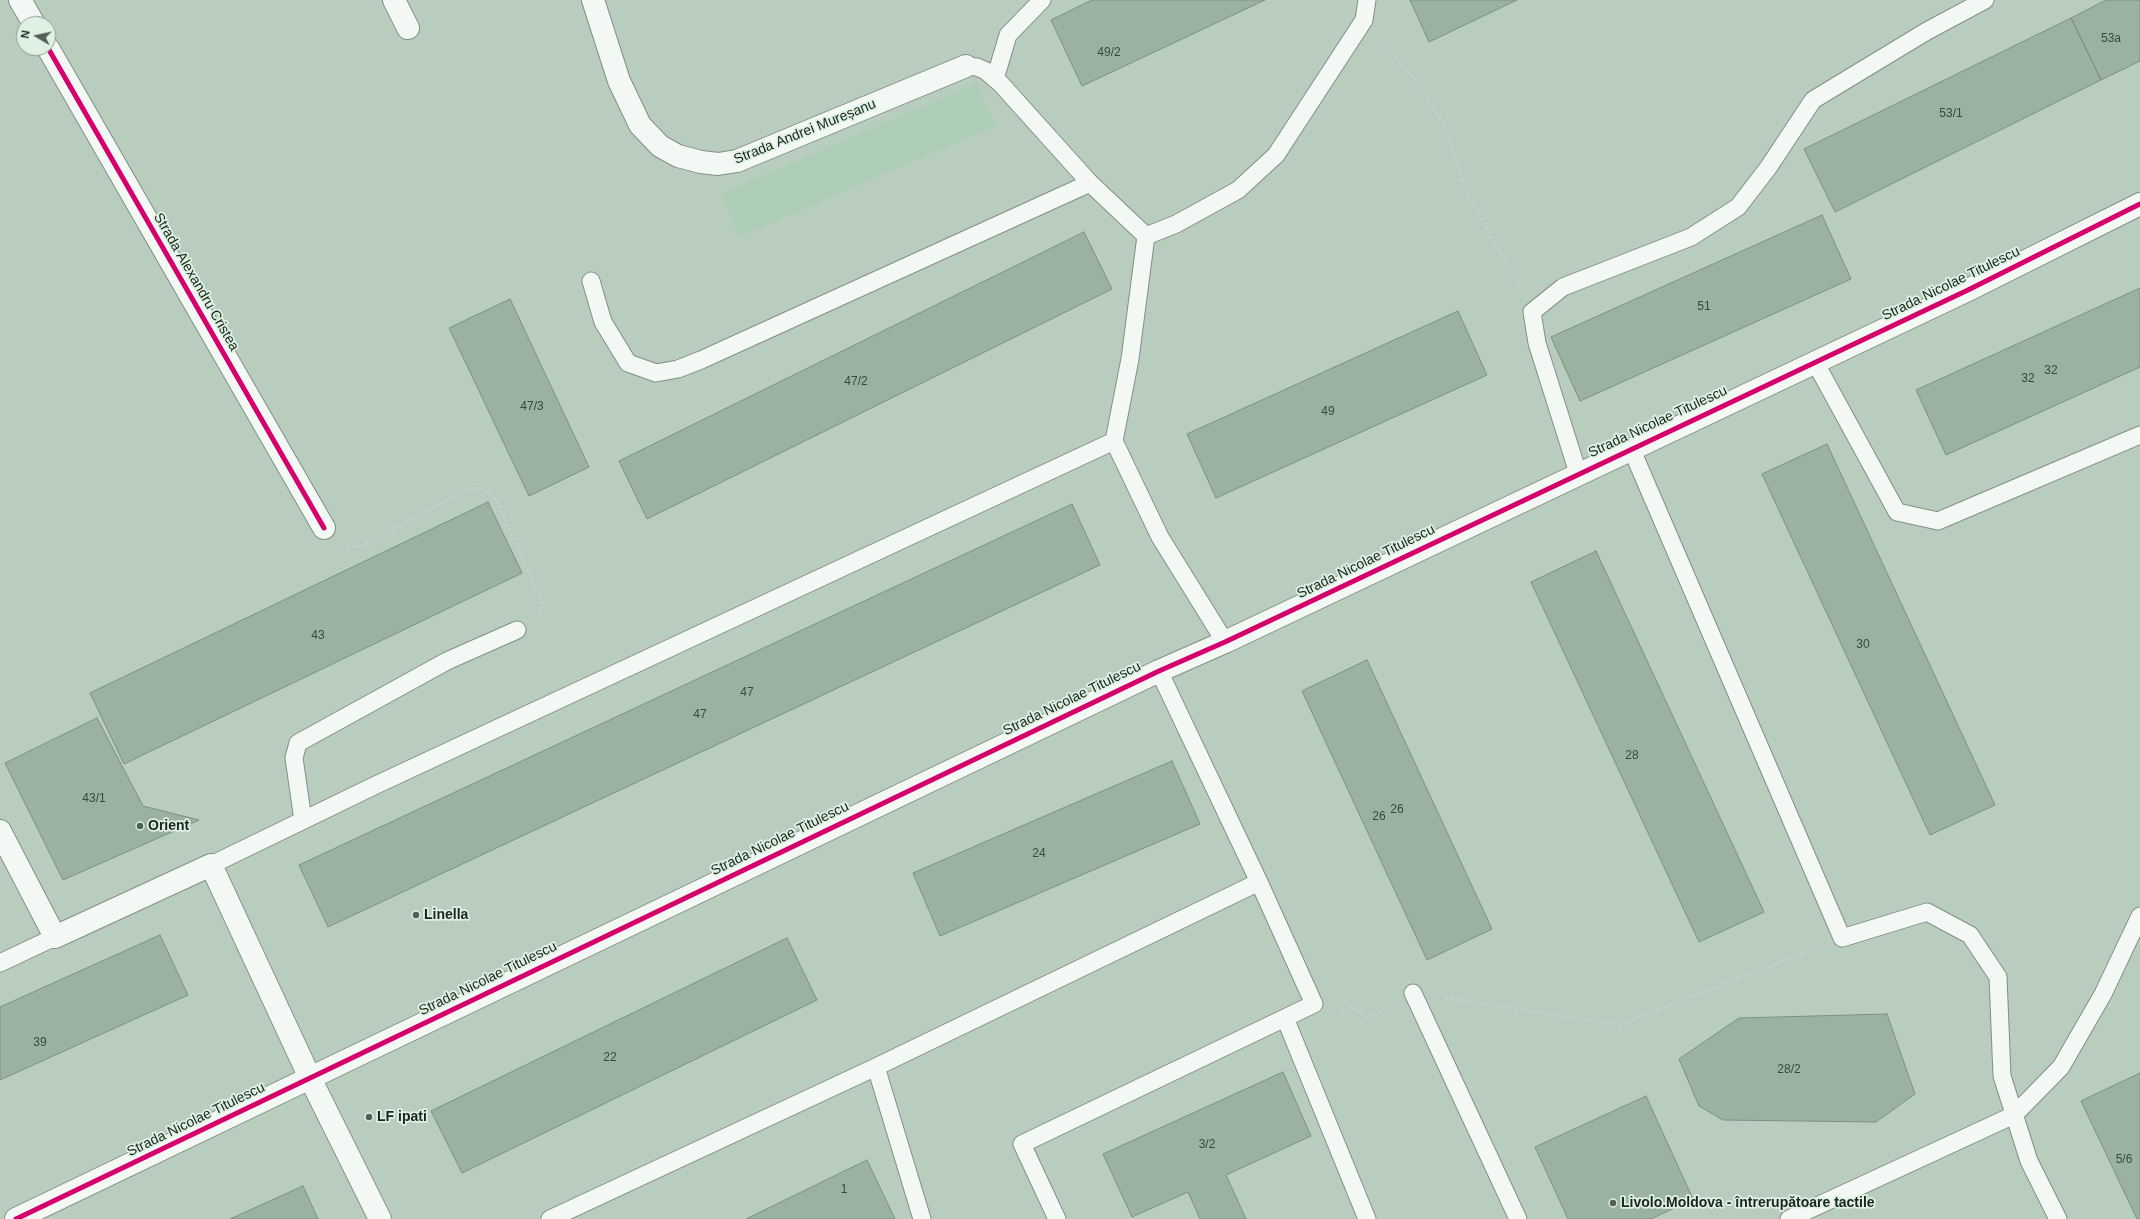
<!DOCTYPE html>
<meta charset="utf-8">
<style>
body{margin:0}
#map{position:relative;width:2140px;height:1219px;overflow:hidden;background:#b9cdbe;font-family:Helvetica,sans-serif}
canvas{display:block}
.north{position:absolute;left:16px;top:16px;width:40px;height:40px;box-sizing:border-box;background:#dff1e3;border:1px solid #8fa093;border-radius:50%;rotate:279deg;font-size:11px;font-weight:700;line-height:16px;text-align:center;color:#18261b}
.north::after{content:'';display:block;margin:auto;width:14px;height:18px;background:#506054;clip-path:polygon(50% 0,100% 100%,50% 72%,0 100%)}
</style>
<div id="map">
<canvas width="2140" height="1219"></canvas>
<div class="north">N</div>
</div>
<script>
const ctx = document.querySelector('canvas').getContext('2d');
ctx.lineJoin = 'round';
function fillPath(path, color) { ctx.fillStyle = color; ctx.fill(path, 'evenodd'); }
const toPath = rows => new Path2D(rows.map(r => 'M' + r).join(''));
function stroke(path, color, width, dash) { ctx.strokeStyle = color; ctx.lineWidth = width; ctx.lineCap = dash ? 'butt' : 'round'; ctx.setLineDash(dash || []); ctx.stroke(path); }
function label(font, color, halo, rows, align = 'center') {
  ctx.font = font + ' Helvetica,sans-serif'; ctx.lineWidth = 3.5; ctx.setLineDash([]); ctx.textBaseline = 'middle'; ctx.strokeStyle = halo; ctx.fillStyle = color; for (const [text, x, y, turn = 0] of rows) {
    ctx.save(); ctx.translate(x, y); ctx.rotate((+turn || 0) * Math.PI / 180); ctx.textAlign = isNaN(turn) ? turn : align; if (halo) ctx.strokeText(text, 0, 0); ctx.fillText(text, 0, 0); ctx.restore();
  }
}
const built = toPath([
 [977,83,995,126,739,237,721,194]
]);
const building = toPath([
 [1092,0,1265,0,1082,86,1051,20,1092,0],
 [1410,0,1517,0,1429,42,1410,0],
 [2106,0,2140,0,2140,61,2101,80,2071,18,2106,0],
 [2071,18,2101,80,1835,212,1804,149,2071,18],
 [1822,215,1851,279,1580,401,1551,337,1822,215],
 [1084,232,1112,289,647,519,619,461,1084,232],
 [2140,288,2140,367,1946,455,1916,390,2140,288],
 [510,299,589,467,529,496,449,328,510,299],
 [1458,311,1487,375,1216,498,1187,434,1458,311],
 [1827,444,1995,805,1930,835,1762,474,1827,444],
 [488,502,522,573,124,764,90,693,488,502],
 [1072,504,1100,565,328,927,299,865,1072,504],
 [1596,551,1764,912,1699,942,1531,582,1596,551],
 [1367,660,1492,929,1427,960,1302,691,1367,660],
 [97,718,143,806,199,820,63,880,5,763,97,718],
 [1172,761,1200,824,940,936,913,873,1172,761],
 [160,935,188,995,0,1080,0,1007,160,935],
 [787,938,817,1000,462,1173,431,1111,787,938],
 [1887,1014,1915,1094,1876,1122,1723,1120,1699,1106,1679,1059,1739,1018,1887,1014],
 [1283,1072,1311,1136,1226,1175,1246,1219,1200,1219,1188,1192,1132,1217,1103,1154,1283,1072],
 [2140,1073,2140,1219,2137,1219,2081,1101,2140,1073],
 [1646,1096,1693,1199,1651,1219,1568,1219,1535,1147,1646,1096],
 [867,1160,895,1219,746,1219,867,1160],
 [303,1186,318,1219,230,1219,303,1186]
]);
const path = toPath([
 [1382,42,1421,87,1444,126,1470,198,1520,287],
 [347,547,362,546,468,489,483,488,496,499,543,604,539,613],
 [1446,998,1620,1025,1816,948],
 [1341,1012,1352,1006,1368,1018,1389,1007]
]);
const service = toPath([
 [966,66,977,67,986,71,1001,84,1090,183,1146,236,1130,359,1114,441,1160,537,1225,642],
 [995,79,1008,35,1042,0],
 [1146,236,1176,224,1238,190,1276,155,1364,20,1367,0],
 [591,281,603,322,628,363,656,373,678,369,701,360,1090,183],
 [1815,362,1897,512,1938,521,2140,435],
 [1631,448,1842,938,1927,912,1970,935,1998,977,2002,1076,2029,1161,2058,1219],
 [1578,473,1537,343,1532,312,1563,287,1691,237,1738,207,1768,168,1813,100,1927,31,1985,0],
 [303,820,294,758,298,743,447,661,517,630],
 [211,865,378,784,1114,441],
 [0,963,55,937],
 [1413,993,1518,1219],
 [1285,1018,1367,1219],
 [876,1067,1259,882],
 [550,1219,876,1067,922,1219],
 [1057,1219,1022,1144,1314,1004,1259,882,1159,671],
 [1789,1219,2014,1115,2061,1067,2103,994,2140,916]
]);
const minor = toPath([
 [20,0,34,24],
 [394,0,408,28],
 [593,0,619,81,640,125,660,146,678,156,701,162,718,164,737,161,966,66],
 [48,48,324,528],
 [0,831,55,937,211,865,310,1078,1159,671,1225,642,1968,290,2140,204]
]);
const tertiary = toPath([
 [16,1219,310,1078,380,1219]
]);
const cycleway = toPath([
 [48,48,324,528],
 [16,1219,1159,671,1225,642,1968,290,2140,204]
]);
const markers = [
 [140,826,4,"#506054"],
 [416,915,4,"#506054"],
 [369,1117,4,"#506054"],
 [1613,1203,4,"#506054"]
];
const numberNames = [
 ["53a",2111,39],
 ["49/2",1109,53],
 ["53/1",1951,114],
 ["51",1704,307],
 ["32",2051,371],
 ["32",2028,379],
 ["47/2",856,382],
 ["47/3",532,407],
 ["49",1328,412],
 ["43",318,636],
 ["30",1863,645],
 ["47",747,693],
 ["47",700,715],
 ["28",1632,756],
 ["43/1",94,799],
 ["26",1397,810],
 ["26",1379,817],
 ["24",1039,854],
 ["39",40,1043],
 ["22",610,1058],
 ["28/2",1789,1070],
 ["3/2",1207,1145],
 ["5/6",2124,1160],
 ["1",844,1190]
];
const streetNames = [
 ["Strada Andrei Mureșanu",805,132,-22],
 ["Strada Alexandru Cristea",196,282,60],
 ["Strada Nicolae Titulescu",1951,284,-26],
 ["Strada Nicolae Titulescu",1658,422,-25],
 ["Strada Nicolae Titulescu",1366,562,-26],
 ["Strada Nicolae Titulescu",1072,699,-26],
 ["Strada Nicolae Titulescu",780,839,-26],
 ["Strada Nicolae Titulescu",488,979,-26],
 ["Strada Nicolae Titulescu",196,1120,-26]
];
const poiNames = [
 ["Orient",148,826],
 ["Linella",424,915],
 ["LF ipati",377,1117],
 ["Livolo.Moldova - întrerupătoare tactile",1621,1203]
];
fillPath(built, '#adceb5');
fillPath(building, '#9ab2a0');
stroke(building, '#7f8f83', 1);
stroke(service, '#819085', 19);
stroke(minor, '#819085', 24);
stroke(tertiary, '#819085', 24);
stroke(path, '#cbd1cc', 2.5, [2, 3]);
stroke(service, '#f4f8f5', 17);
stroke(minor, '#f4f8f5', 22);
stroke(tertiary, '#f4f8f5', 22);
stroke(cycleway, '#d6006c', 5);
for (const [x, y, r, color] of markers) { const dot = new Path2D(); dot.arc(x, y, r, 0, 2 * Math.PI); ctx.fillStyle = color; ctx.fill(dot); stroke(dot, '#dff1e3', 1.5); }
label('12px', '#38493c', null, numberNames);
label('14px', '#18261b', '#dff1e3', streetNames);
label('bold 14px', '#18261b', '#dff1e3', poiNames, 'left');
</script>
